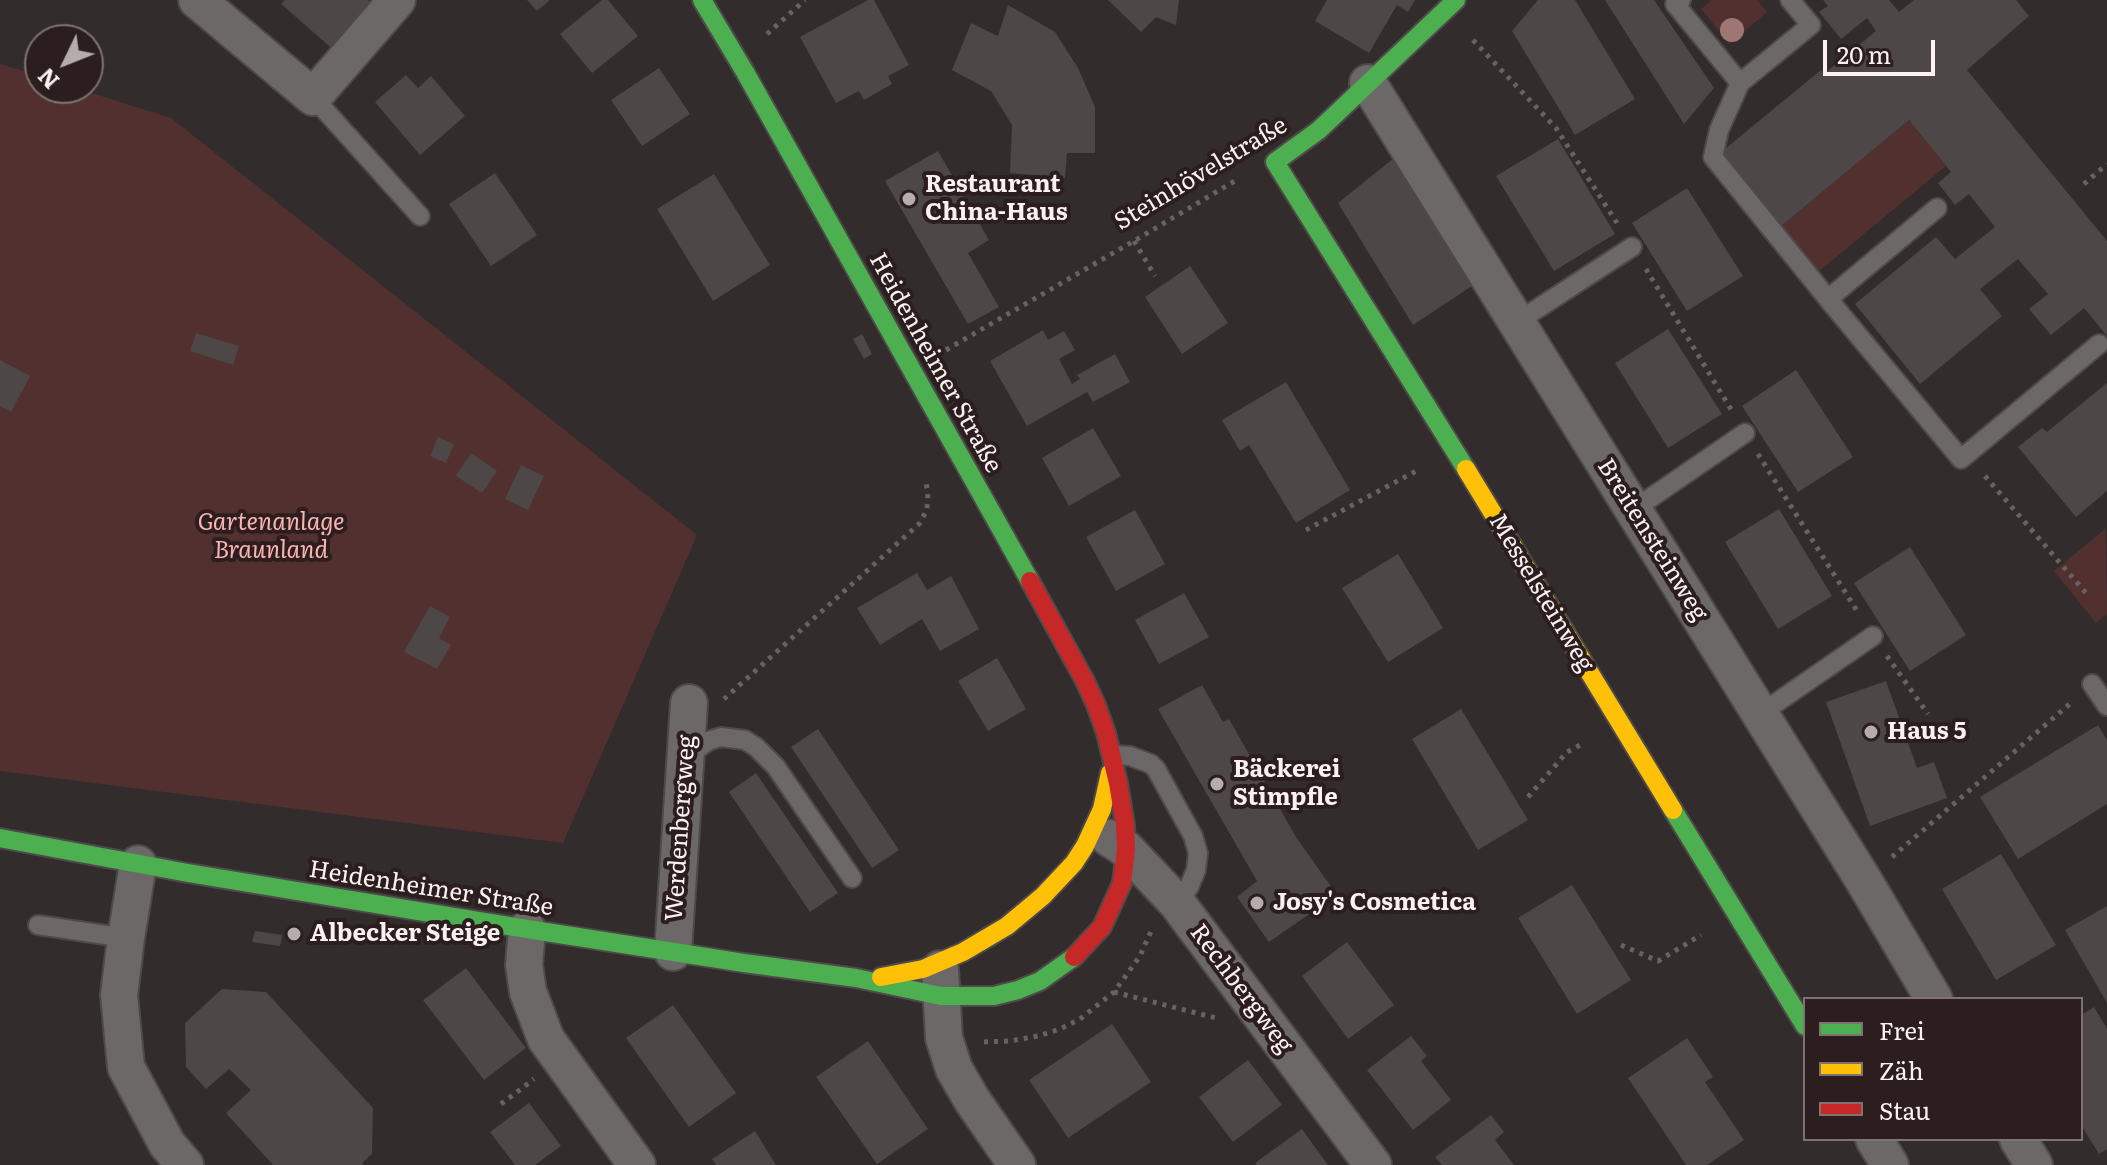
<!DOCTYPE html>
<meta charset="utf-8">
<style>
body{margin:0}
#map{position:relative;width:2107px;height:1165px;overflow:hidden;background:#322c2c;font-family:Literata,serif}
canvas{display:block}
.legend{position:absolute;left:1803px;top:997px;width:280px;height:144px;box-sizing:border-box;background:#2c1e1e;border:2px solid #7f7272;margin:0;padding:10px 14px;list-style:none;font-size:24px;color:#fbf1f0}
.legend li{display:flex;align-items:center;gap:16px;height:40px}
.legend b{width:40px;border:2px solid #7f7272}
.north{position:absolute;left:24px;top:24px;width:80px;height:80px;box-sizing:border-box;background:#2c1e1e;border:2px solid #7f7272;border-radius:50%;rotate:227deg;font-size:22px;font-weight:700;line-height:32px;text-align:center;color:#fbf1f0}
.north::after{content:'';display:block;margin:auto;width:28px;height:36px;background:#b5acab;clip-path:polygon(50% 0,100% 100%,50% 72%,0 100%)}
.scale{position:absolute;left:1823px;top:40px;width:112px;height:36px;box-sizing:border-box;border:4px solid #fbf1f0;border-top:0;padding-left:10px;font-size:24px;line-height:28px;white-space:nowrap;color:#fbf1f0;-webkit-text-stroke:6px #2c1e1e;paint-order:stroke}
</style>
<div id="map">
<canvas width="2107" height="1165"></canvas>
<ul class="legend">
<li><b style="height:10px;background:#4caf50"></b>Frei</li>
<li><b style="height:10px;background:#ffc107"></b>Zäh</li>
<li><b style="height:10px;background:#c62828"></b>Stau</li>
</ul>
<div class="north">N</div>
<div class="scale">20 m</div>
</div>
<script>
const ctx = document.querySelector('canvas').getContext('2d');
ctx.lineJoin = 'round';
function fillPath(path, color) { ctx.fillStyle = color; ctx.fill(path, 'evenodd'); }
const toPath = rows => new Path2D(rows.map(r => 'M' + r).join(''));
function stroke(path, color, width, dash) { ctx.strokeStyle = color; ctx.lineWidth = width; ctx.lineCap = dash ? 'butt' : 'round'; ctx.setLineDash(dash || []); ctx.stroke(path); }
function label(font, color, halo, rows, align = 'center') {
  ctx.font = font + ' Literata,serif'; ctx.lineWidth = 8; ctx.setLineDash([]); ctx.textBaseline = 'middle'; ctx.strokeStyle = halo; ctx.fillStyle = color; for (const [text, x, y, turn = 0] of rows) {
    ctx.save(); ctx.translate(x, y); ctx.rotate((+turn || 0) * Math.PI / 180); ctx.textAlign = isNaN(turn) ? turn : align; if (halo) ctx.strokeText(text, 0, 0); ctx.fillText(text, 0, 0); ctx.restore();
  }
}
const green = toPath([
 [1712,0,1757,0,1767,12,1730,44,1701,9],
 [0,64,40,76,40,88,76,88,171,118,697,535,563,843,0,771],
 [1909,120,1946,166,1818,272,1780,227],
 [2106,528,2107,614,2096,623,2054,571]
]);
const building = toPath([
 [285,0,368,0,376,7,336,52,281,4],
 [527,0,550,0,537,11],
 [602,0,608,0,638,36,592,73,560,34],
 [868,0,874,0,909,65,888,76,892,84,864,100,859,91,836,103,800,37],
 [1108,0,1179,0,1176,25,1156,17,1141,32],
 [1327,0,1415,0,1408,12,1397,5,1369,53,1315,21],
 [1538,0,1575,0,1635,99,1575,135,1512,31],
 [1605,0,1654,0,1714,88,1684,124],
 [1823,0,1889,0,1899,12,1914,0,2016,0,2029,16,1967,70,2107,241,2107,336,2084,308,2051,335,2029,309,2048,294,2018,259,1980,289,2002,316,1920,384,1855,304,1936,237,1955,259,1995,227,1969,194,1955,205,1938,183,1951,172,1909,120,1780,227,1720,153,1821,70,1824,74,1876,31,1867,18,1841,39,1819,12,1828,6],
 [1008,5,1055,32,1078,68,1095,107,1095,153,1067,153,1065,178,1010,173,1012,125,991,91,952,70,971,23,998,36],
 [659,68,690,114,642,146,611,100],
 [406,75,418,88,431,76,465,116,420,155,375,102],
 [1558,139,1615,234,1554,271,1496,176],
 [938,151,989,240,968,253,999,307,968,324,885,181],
 [1399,154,1481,280,1413,325,1338,203],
 [495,173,537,235,491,266,449,204],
 [714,174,770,265,713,301,657,209],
 [1687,188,1743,276,1687,311,1632,223],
 [1190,266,1228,323,1182,354,1145,297],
 [894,274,905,293,897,297,886,278],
 [1668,329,1722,414,1668,448,1615,363],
 [1043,330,1048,340,1064,331,1075,350,1059,359,1072,384,1080,379,1077,375,1115,354,1130,382,1093,402,1087,392,1027,426,990,361],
 [196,333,239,346,233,365,190,351],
 [862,334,872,354,864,359,853,339],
 [0,360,30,376,11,412,0,406],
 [1796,370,1853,457,1798,492,1742,406],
 [1286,382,1350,490,1296,523,1249,445,1240,451,1222,420],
 [2107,383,2107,491,2076,517,2018,447,2042,428,2047,432],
 [1093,428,1121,476,1069,506,1042,458],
 [438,437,454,444,446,463,430,456],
 [471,453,497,471,482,493,456,476],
 [521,465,544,476,528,510,505,499],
 [1779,509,1832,596,1778,629,1725,542],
 [1135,510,1165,564,1116,591,1086,537],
 [1910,547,1966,635,1910,671,1854,583],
 [1398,554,1443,628,1388,662,1342,588],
 [917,573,927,590,951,576,979,629,940,651,922,619,880,645,857,608],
 [1184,593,1209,637,1159,664,1135,620],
 [430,606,450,617,439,638,451,645,437,669,404,652],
 [997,658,1026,709,988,731,958,681],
 [1886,681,1917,768,1934,762,1947,798,1870,826,1826,702],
 [1202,685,1223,722,1229,719,1296,837,1337,895,1269,942,1237,897,1257,881,1158,709],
 [1461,709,1528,820,1478,850,1412,739],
 [2098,725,2107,740,2107,804,2018,859,1980,797],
 [818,729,899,850,872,868,791,747],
 [756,773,838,893,810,912,729,792],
 [2001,854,2056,945,1996,980,1942,889],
 [1572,885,1631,980,1577,1014,1518,918],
 [2107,906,2107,1003,2065,930],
 [255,931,282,935,280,946,252,942],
 [1347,942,1394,1005,1348,1039,1302,976],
 [466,968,526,1048,484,1080,423,1000],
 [222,989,266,992,373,1108,372,1154,362,1163,364,1165,273,1165,226,1113,251,1090,229,1069,206,1089,186,1067,185,1023],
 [673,1005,736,1093,689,1127,626,1038],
 [2094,1007,2107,1029,2107,1149,2099,1154,2081,1125,2081,1015],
 [1112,1024,1151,1082,1068,1138,1029,1080],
 [1411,1036,1427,1056,1421,1061,1451,1100,1413,1130,1367,1070],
 [1687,1038,1713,1077,1705,1082,1744,1140,1707,1165,1686,1165,1628,1078],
 [868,1041,928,1129,877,1164,816,1077],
 [1248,1060,1282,1105,1233,1142,1199,1097],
 [529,1103,561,1146,535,1165,515,1165,490,1132],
 [1491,1115,1504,1132,1495,1140,1514,1165,1442,1165,1435,1157],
 [1302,1129,1328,1165,1257,1165,1255,1163],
 [755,1131,776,1165,716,1165,712,1159]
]);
const path = toPath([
 [767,34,805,0],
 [1473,40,1556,128,1617,223],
 [2084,184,2107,164],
 [1134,241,1155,276],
 [1646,269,1732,411],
 [946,350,1134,241,1238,179],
 [1758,454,1859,614],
 [1985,476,2086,593],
 [1306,530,1418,470],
 [1887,656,1928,714],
 [724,699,919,524,927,510,928,493,926,483],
 [1528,797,1567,752,1584,743],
 [1892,857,2072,702],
 [1621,945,1658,961,1701,935],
 [1114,992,1216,1018,1217,1016],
 [984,1042,1010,1041,1038,1036,1060,1029,1080,1019,1114,992,1140,956,1152,929],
 [501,1104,534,1079]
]);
const lane = toPath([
 [1681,0,1675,4,1740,83,1719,130,1713,157,1828,299,1961,459,2099,344],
 [1740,83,1811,25,1790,0],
 [313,97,420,216],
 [1828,299,1937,208],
 [1517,322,1632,247],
 [1633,510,1745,433],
 [2092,684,2107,706],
 [1760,714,1873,636],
 [1113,755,1130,756,1151,764,1156,769,1193,836,1198,853,1196,870,1189,887,1177,903],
 [688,762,697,749,708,741,721,737,745,740,756,747,776,767,852,878],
 [38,925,126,938]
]);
const street = toPath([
 [197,0,313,97,397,0],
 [1368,83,1864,881,1934,999],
 [1109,838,1126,849,1177,903,1373,1165],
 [138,864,126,938,119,995,126,1067,167,1144,185,1165],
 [527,929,524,965,528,992,546,1039,637,1165],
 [673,952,689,703],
 [940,969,944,1038,954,1069,972,1100,1017,1165],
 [1874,1139,1890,1165],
 [2018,1139,2034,1165]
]);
const fast = toPath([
 [702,0,745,72,1030,581],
 [1456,0,1319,130,1275,162,1466,469],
 [1673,810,1805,1026],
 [0,838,188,873,527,929,744,963,856,978,941,996,994,996,1018,990,1040,981,1074,957]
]);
const slow = toPath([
 [1466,469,1673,810],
 [881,977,923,969,963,952,1007,926,1043,896,1074,863,1085,846,1102,809,1110,773]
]);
const jam = toPath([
 [1030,581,1085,681,1096,705,1106,733,1118,783,1125,825,1126,849,1122,883,1102,927,1074,957]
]);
const trees = [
 [1732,30]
];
const markers = [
 [909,199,8,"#b5acab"],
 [1871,732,8,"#b5acab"],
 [1217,784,8,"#b5acab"],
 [1257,903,8,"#b5acab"],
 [294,934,8,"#b5acab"]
];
const streetNames = [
 ["Steinhövelstraße",1201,174,-31],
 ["Heidenheimer Straße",935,363,61],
 ["Breitensteinweg",1652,540,58],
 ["Messelsteinweg",1541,593,59],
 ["Werdenbergweg",681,828,-86],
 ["Heidenheimer Straße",431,889,9],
 ["Rechbergweg",1241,989,53]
];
const poiNames = [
 ["Restaurant",925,185],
 ["China-Haus",925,213],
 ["Haus 5",1887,732],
 ["Bäckerei",1233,770],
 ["Stimpfle",1233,798],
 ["Josy's Cosmetica",1273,903],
 ["Albecker Steige",310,934]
];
const parkNames = [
 ["Gartenanlage",271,523],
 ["Braunland",271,551]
];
fillPath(green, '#523030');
fillPath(building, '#4d4747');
stroke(lane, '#4f4949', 22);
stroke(street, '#4f4949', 40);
stroke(fast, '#4f4949', 22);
stroke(slow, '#4f4949', 22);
stroke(jam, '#4f4949', 22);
stroke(path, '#686262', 5, [4, 6]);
stroke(lane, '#6d6868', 18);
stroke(street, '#6d6868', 36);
stroke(fast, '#4caf50', 18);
stroke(slow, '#ffc107', 18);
stroke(jam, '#c62828', 18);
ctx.fillStyle = '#a07675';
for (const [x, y] of trees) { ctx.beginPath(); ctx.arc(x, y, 12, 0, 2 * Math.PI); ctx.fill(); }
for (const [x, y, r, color] of markers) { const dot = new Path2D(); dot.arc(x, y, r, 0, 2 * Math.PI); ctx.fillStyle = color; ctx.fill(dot); stroke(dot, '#2c1e1e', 3); }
label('24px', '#fbf1f0', '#2c1e1e', streetNames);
label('bold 24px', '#fbf1f0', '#2c1e1e', poiNames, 'left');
label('italic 24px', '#fab3b1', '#2c1e1e', parkNames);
</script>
